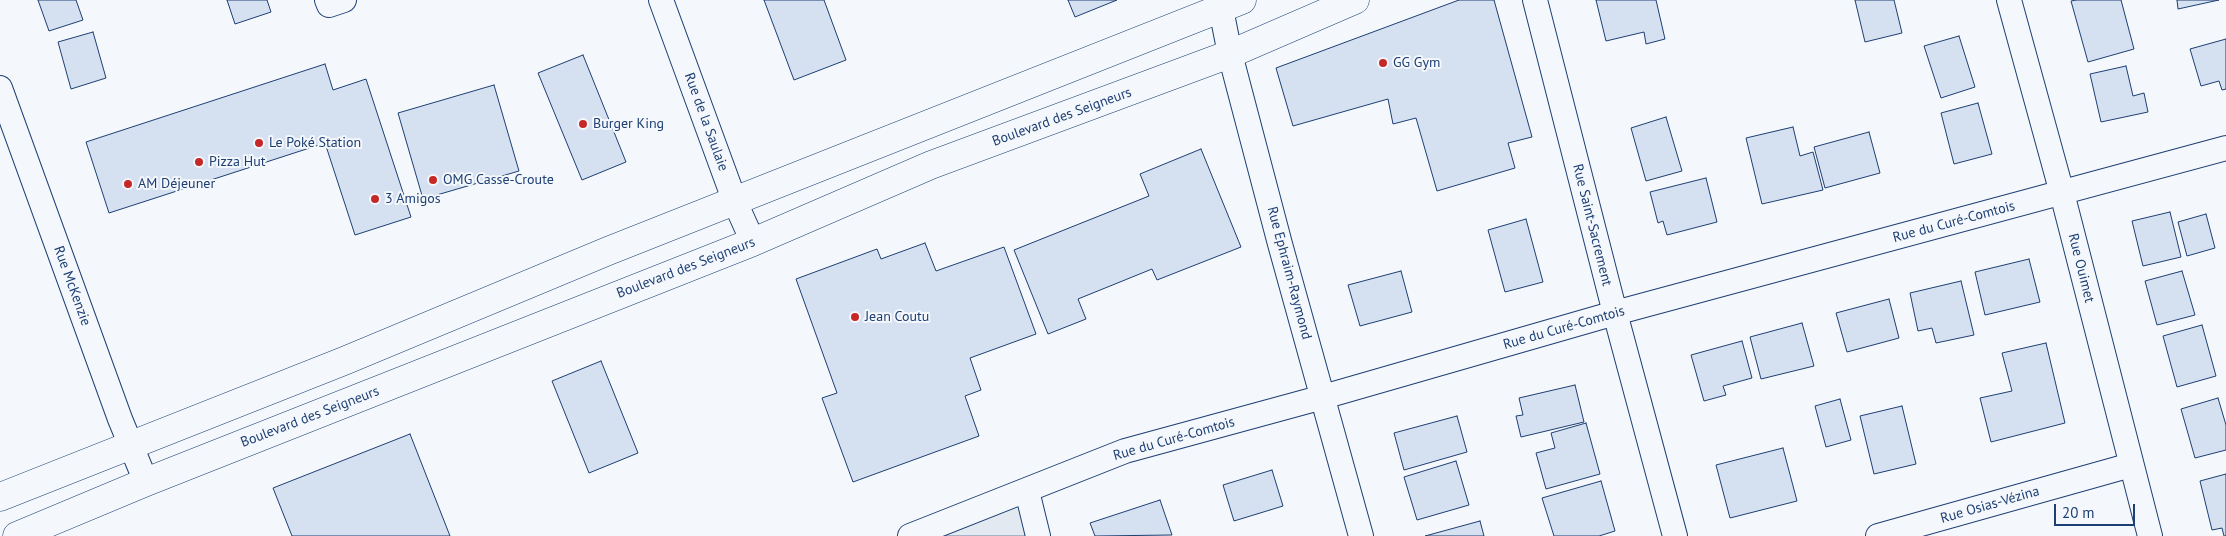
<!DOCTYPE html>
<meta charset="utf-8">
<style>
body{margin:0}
#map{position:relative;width:2226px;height:536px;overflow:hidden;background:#f4f7fb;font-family:"PT Sans",sans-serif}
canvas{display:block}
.scale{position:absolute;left:2054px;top:504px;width:81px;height:22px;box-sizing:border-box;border:2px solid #1d3f73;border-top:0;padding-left:6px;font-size:15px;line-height:18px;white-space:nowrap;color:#1d3f73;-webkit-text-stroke:4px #f4f7fb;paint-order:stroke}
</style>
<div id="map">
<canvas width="2226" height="536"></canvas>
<div class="scale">20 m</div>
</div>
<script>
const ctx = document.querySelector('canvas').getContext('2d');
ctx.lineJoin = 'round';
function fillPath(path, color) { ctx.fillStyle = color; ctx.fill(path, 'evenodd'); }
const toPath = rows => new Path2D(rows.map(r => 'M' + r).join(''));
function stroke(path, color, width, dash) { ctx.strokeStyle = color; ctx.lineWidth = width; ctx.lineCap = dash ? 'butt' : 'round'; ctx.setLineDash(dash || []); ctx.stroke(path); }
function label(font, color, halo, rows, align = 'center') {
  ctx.font = font + ' "PT Sans",sans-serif'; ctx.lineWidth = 4; ctx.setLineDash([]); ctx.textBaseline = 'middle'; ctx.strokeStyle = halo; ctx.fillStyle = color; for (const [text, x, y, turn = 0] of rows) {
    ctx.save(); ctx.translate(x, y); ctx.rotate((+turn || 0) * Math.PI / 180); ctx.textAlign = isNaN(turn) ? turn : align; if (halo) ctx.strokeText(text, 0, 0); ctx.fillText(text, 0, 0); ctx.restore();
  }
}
const green = toPath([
 [1027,491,1038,536,910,536,1027,491]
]);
const building = toPath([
 [38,0,76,0,83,20,49,31,38,0],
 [227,0,267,0,271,12,235,24,227,0],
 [764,0,824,0,846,60,794,80,764,0],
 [1068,0,1117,0,1075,17,1068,0],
 [1459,0,1494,0,1532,137,1508,143,1515,168,1437,191,1416,118,1393,124,1388,99,1293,126,1276,68,1459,0],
 [1596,0,1656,0,1665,39,1646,44,1644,32,1606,41,1596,0],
 [1855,0,1894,0,1902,33,1865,42,1855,0],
 [2076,0,2121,0,2134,49,2088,62,2071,1,2076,0],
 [2177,0,2219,0,2178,9,2177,0],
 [93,32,106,78,71,89,58,42,93,32],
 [1959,36,1975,87,1941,98,1924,46,1959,36],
 [2226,39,2226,89,2222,90,2219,81,2201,86,2190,49,2226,39],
 [583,55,626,162,582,180,538,73,583,55],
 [325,64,333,90,366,79,411,217,355,235,325,143,109,213,86,142,325,64],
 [2126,66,2133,96,2144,93,2148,112,2101,122,2090,74,2126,66],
 [494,85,519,171,423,199,398,113,494,85],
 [1978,103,1992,154,1954,164,1941,113,1978,103],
 [1666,117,1682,171,1646,181,1631,128,1666,117],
 [1793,127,1800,156,1813,152,1823,190,1762,204,1746,138,1793,127],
 [1869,132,1880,173,1825,188,1814,147,1869,132],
 [1201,149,1241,247,1157,280,1152,269,1078,299,1086,319,1048,334,1014,250,1149,196,1140,174,1201,149],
 [1706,178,1717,222,1667,235,1663,221,1658,223,1650,192,1706,178],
 [2170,212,2181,257,2143,266,2132,221,2170,212],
 [2206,214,2215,248,2187,256,2178,222,2206,214],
 [1526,219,1543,282,1505,292,1488,230,1526,219],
 [925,243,936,271,1004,247,1036,334,970,358,981,390,965,396,979,436,853,482,822,398,837,393,796,279,877,249,881,259,925,243],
 [2029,259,2040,302,1985,315,1975,272,2029,259],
 [1401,271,1412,312,1360,326,1348,285,1401,271],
 [2182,271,2195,315,2157,325,2145,281,2182,271],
 [1961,281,1974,335,1936,343,1932,328,1918,331,1910,293,1961,281],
 [1889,299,1899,338,1847,352,1836,313,1889,299],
 [1802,323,1814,366,1761,379,1750,337,1802,323],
 [2202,325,2216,376,2177,387,2163,336,2202,325],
 [1742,341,1752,378,1723,386,1726,395,1704,401,1691,355,1742,341],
 [2046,343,2065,423,1991,442,1980,398,2012,391,2002,353,2046,343],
 [601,361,638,453,589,473,552,381,601,361],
 [1575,385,1584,422,1521,437,1516,416,1523,415,1519,398,1575,385],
 [2218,398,2226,425,2226,450,2195,458,2181,409,2218,398],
 [1840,399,1851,440,1826,447,1815,406,1840,399],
 [1902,406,1916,464,1874,474,1860,416,1902,406],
 [1457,416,1467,452,1404,470,1394,433,1457,416],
 [1586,423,1600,474,1546,489,1536,453,1555,448,1551,433,1586,423],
 [410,434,450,536,292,536,273,488,410,434],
 [1783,448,1797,501,1730,518,1716,465,1783,448],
 [1456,461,1469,505,1417,520,1404,477,1456,461],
 [1272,470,1283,506,1234,521,1223,485,1272,470],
 [2226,474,2226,536,2224,536,2222,528,2212,530,2200,481,2226,474],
 [1601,481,1615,531,1599,536,1554,536,1542,498,1601,481],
 [1160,500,1172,535,1095,536,1090,523,1160,500],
 [1480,521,1484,536,1425,536,1480,521]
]);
const minor = toPath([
 [327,0,329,5,344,0],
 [661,0,735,202,753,242],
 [1535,0,1615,313,1675,536],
 [2009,0,2062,193,2150,536],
 [1221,9,1230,54,1280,244,1361,536],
 [0,88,120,419,146,482],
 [1027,491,1038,536],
 [910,536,1125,451,1323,397,1615,313,2226,148],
 [1878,536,2131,465]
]);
const secondary = toPath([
 [0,497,344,361,608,251,1242,0],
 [17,536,146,482,753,242,931,165,1230,54,1355,0]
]);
const markers = [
 [1383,63,5,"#c62828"],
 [583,124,5,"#c62828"],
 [259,143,5,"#c62828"],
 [199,162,5,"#c62828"],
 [433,180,5,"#c62828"],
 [128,184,5,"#c62828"],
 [375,199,5,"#c62828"],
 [855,317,5,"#c62828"]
];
const poiNames = [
 ["GG Gym",1393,63],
 ["Burger King",593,124],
 ["Le Poké Station",269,143],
 ["Pizza Hut",209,162],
 ["OMG Casse-Croute",443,180],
 ["AM Déjeuner",138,184],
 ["3 Amigos",385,199],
 ["Jean Coutu",865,317]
];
const streetNames = [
 ["Boulevard des Seigneurs",1062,117,-20],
 ["Rue de la Saulaie",706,122,70],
 ["Rue du Curé-Comtois",1954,222,-15],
 ["Rue Saint-Sacrement",1592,225,76],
 ["Boulevard des Seigneurs",686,268,-21],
 ["Rue Ouimet",2081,268,76],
 ["Rue Ephraim-Raymond",1289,273,75],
 ["Rue McKenzie",72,286,70],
 ["Rue du Curé-Comtois",1564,328,-16],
 ["Boulevard des Seigneurs",310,417,-21],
 ["Rue du Curé-Comtois",1174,439,-16],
 ["Rue Osias-Vézina",1990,505,-16]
];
fillPath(green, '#e3e9f0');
stroke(green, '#687fa3', 1);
fillPath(building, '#d5e0f0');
stroke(building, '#1d3f73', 1);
stroke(minor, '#1d3f73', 26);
stroke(secondary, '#1d3f73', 29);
stroke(minor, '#f4f7fb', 24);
stroke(secondary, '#f4f7fb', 28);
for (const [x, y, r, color] of markers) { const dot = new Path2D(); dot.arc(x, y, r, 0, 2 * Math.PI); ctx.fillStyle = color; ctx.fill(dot); stroke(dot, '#f4f7fb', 2); }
label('14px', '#1d3f73', '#f4f7fb', poiNames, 'left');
label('14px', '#1d3f73', '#f4f7fb', streetNames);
</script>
